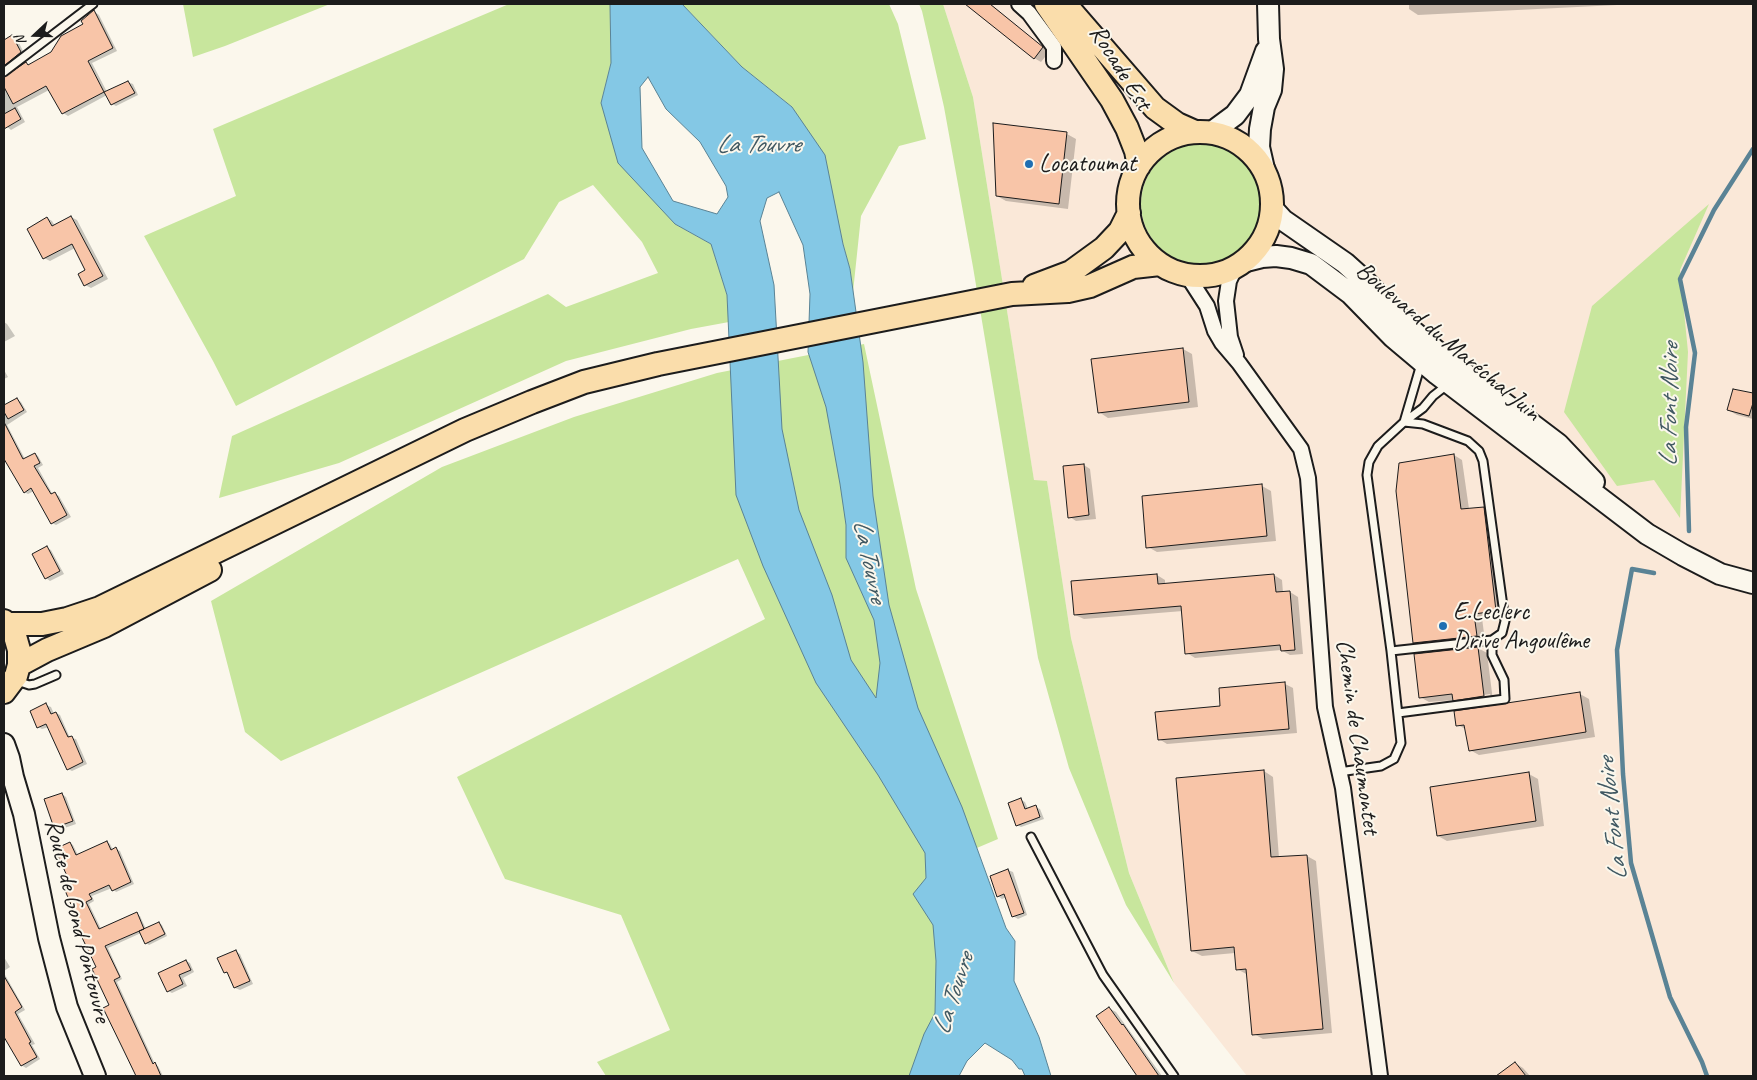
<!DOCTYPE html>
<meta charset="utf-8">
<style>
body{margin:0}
#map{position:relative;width:1757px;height:1080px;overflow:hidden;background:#fbf7ec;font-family:Caveat,sans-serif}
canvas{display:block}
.frame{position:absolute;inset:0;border:5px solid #1c1c1c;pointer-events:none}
.north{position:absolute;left:10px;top:10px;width:50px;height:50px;-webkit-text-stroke:4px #fbf7ec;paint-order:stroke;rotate:249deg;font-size:14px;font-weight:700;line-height:20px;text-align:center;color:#1c1c1c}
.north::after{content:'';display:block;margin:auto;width:18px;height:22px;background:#1c1c1c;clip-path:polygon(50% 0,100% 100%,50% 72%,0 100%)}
</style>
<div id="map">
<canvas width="1757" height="1080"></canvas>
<div class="frame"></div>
<div class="north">N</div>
</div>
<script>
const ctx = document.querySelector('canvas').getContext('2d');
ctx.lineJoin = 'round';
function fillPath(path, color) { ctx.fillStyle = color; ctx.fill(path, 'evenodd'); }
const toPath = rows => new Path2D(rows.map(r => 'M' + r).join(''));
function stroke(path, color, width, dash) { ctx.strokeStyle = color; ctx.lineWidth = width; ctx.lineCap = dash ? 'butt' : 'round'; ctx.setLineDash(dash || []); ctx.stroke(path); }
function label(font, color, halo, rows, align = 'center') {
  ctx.font = font + ' Caveat,sans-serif'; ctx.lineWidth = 4; ctx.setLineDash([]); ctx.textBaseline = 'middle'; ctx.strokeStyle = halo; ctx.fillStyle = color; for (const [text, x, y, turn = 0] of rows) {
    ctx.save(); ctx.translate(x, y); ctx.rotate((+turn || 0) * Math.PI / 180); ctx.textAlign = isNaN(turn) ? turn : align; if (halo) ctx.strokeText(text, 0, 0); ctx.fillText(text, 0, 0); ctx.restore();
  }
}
const built = toPath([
 [943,4,1753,4,1753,1076,1247,1076,1174,983,1129,873,1071,638,1047,482,1034,481,973,97]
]);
const green = toPath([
 [183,4,330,4,225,46,193,57],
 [509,4,610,4,611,63,601,103,675,224,711,244,727,295,729,322,691,329,566,361,339,463,219,498,232,436,548,294,566,307,658,273,642,242,593,185,559,202,524,259,236,406,213,361,144,236,236,196,213,129],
 [682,4,889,4,898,24,926,139,899,146,861,216,853,292,850,269,843,244,792,107,742,67],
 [919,4,943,4,973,97,1034,480,1047,481,1071,638,1129,873,1174,983,1126,905,1069,768,1038,658,973,267,944,107,922,11],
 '1141 204a60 60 0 1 1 120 0a60 60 0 1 1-120 0Z',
 [1709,204,1680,270,1688,352,1680,518,1654,480,1617,486,1564,412,1592,306],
 [864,344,916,589,998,839,965,853,944,1076,606,1076,597,1062,670,1030,621,915,505,879,457,777,765,619,738,559,281,761,245,732,211,601,442,467,574,417,717,373]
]);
const water = toPath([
 [610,4,682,4,742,67,792,107,825,155,843,244,850,269,863,362,873,496,889,605,918,708,962,807,1006,928,1015,941,1014,981,1039,1037,1051,1076,1025,1076,1022,1069,1019,1069,1012,1060,985,1043,967,1061,959,1076,909,1076,924,1034,935,1013,936,961,933,925,913,894,926,878,925,853,878,775,816,683,763,566,736,495,727,295,711,244,675,224,618,163,601,103,611,63,610,4],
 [648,77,666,109,700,142,726,186,728,197,717,214,673,201,642,148,640,87,648,77],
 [779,192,803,245,810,294,808,352,826,407,840,484,846,525,846,558,874,620,880,663,876,698,851,660,832,595,799,510,782,429,774,285,760,221,767,198,779,192]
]);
const shadow = toPath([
 [967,4,990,4,1049,52,1041,62,1034,58],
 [1409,4,1637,4,1418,15,1409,9],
 [95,12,99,15,117,51,92,63,107,92,128,82,133,84,138,95,116,106,112,104,107,95,68,116,63,113,49,90,17,107,25,122,11,130,6,126,4,127,4,73,5,79,26,63,29,65,52,53,84,25],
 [12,37,17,39,25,55,4,72,4,41],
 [1067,134,1076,139,1068,209,1006,201,997,196],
 [71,217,77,220,108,279,91,288,85,285,87,270,75,248,50,261,44,258,47,218,52,221,55,226],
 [4,322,7,324,15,336,4,342],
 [1183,349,1192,354,1198,407,1108,418,1099,412],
 [4,370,8,377,4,379],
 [1734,390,1753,394,1753,419,1737,415,1728,410],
 [17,399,21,402,27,412,7,425,25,459,35,454,38,456,43,465,38,468,53,495,55,494,59,496,71,517,56,525,52,523,34,491,28,494,24,492,4,457,4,407],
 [1454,455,1462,460,1469,509,1484,508,1492,513,1504,616,1482,618,1485,641,1422,647,1414,643],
 [1084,465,1090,469,1096,519,1076,521,1070,517],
 [1262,486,1271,491,1276,541,1157,552,1148,547],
 [47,548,51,550,64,574,50,581,46,578],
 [1157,575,1165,580,1165,584,1274,575,1282,580,1283,593,1290,592,1298,597,1303,654,1290,655,1281,650,1195,658,1187,653,1183,611,1084,619,1075,615],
 [1478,648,1487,653,1493,701,1463,705,1454,700,1429,702,1420,697],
 [1490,694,1491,697,1460,701,1458,699],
 [1285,684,1293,688,1297,733,1167,744,1159,739,1222,707],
 [1580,694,1589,699,1595,737,1479,755,1470,750,1467,730,1458,725],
 [46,705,51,707,54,714,56,713,60,715,70,738,76,739,87,764,72,771,68,769,49,727,42,729,38,727],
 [1264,771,1273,777,1279,858,1307,856,1316,861,1332,1033,1263,1039,1254,1034,1248,975,1237,969,1235,953,1202,956,1192,951],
 [1529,774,1538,779,1544,826,1447,841,1438,836],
 [62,794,66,797,76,824,59,830,55,827],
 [1021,800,1025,802,1028,809,1035,807,1040,809,1044,819,1021,827,1017,825],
 [107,842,110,844,113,850,116,849,120,851,134,884,116,892,112,888,92,896,94,901,89,904,101,929,137,914,140,916,146,929,159,923,162,925,167,936,149,945,146,943,141,933,108,948,122,979,117,982,155,1064,158,1066,163,1076,142,1076,111,1006,98,967,81,926,73,886,70,843,73,845,78,855],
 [1008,870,1013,872,1027,915,1018,919,1013,916,1007,897,1002,899,998,896],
 [235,951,240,954,253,984,240,990,235,988,230,975,225,972],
 [4,957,10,967,4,971],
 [186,961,190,963,194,972,183,978,187,986,172,993,168,991],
 [4,973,25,1010,18,1014,35,1044,32,1045,40,1059,26,1068,21,1065,4,1034],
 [1109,1008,1116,1012,1162,1076,1139,1076,1098,1016],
 [1515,1063,1523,1068,1530,1076,1500,1076,1499,1075]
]);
const stream = toPath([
 [1689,531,1686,427,1695,353,1680,279,1714,210,1753,149],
 [1654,573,1632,569,1617,650,1623,774,1631,863,1670,997,1702,1062,1707,1076]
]);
const building = toPath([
 [965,4,990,4,1043,47,1034,59,965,4],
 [94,10,113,48,88,61,104,92,62,114,46,86,13,104,4,87,4,77,26,62,28,65,51,52,61,36,83,24,81,21,94,10],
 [12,35,21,52,4,66,4,40,12,35],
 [128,81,135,93,111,105,104,92,128,81],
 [15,108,21,119,4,129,4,114,15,108],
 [993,123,1067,132,1059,204,996,196,993,123],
 [71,216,103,276,84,286,78,274,85,270,72,244,43,259,27,229,47,217,52,226,71,216],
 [1183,348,1189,402,1098,413,1091,359,1183,348],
 [1733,389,1753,393,1753,403,1749,416,1727,410,1733,389],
 [17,398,24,410,8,419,4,412,4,405,17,398],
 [4,422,23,459,35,453,40,463,34,466,51,494,55,492,67,515,51,524,31,488,24,493,4,459,4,422],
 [1454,454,1461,509,1484,507,1496,611,1474,614,1477,636,1413,643,1396,491,1399,463,1454,454],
 [1084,464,1089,515,1068,518,1063,466,1084,464],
 [1262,484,1267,536,1146,548,1142,496,1262,484],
 [47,546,60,571,45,579,32,554,47,546],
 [1157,574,1158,584,1274,574,1276,592,1290,591,1295,650,1281,651,1280,645,1185,654,1181,606,1074,615,1071,581,1157,574],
 [1478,647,1484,696,1453,701,1452,694,1419,698,1414,654,1478,647],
 [1285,682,1289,729,1158,740,1155,712,1220,706,1219,688,1285,682],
 [1580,692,1586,732,1469,751,1464,725,1456,726,1454,711,1580,692],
 [46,703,51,714,56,712,68,737,72,736,83,762,67,770,46,724,37,728,30,711,46,703],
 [1264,770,1271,857,1307,855,1323,1029,1252,1035,1246,969,1236,970,1234,947,1191,951,1176,778,1264,770],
 [1529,772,1536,821,1437,836,1430,787,1529,772],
 [62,793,73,821,54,828,44,799,62,793],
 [1021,798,1025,809,1036,805,1040,817,1016,826,1008,803,1021,798],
 [107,841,111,850,116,847,131,882,112,891,109,885,89,894,92,899,86,902,99,929,137,912,144,929,105,946,120,977,114,980,153,1064,155,1062,161,1076,136,1076,123,1049,103,1008,109,1005,92,969,96,967,77,927,80,926,64,888,71,885,55,849,70,842,76,855,107,841],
 [1008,869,1024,913,1012,917,1004,894,997,897,990,876,1008,869],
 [159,922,165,934,145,944,139,931,159,922],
 [236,950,250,981,234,988,227,972,224,973,217,958,236,950],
 [186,960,191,970,179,975,183,984,167,992,158,973,186,960],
 [4,976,22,1007,15,1012,31,1042,29,1043,37,1057,21,1066,4,1037,4,976],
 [1109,1007,1122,1025,1123,1024,1159,1076,1137,1076,1096,1016,1109,1007],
 [1515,1062,1526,1076,1496,1076,1515,1062]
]);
const lane = toPath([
 [4,72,93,4],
 [1421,364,1404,422,1423,408,1433,396,1447,385],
 [1404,422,1423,424,1468,441,1479,451,1483,461,1505,621,1502,633,1492,640,1391,651,1367,475,1369,462,1378,446,1404,422],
 [17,681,29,685,35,684,56,675],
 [1398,713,1505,699,1504,680,1492,655,1492,640],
 [1339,772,1381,766,1394,759,1401,743,1391,651],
 [1031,837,1103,975,1174,1076]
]);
const street = toPath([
 [1019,4,1029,13,1054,47,1054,61],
 [1235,268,1229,281,1226,301,1230,337,1236,355],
 [1187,275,1207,306,1215,331,1222,343,1239,363,1301,449,1308,478,1325,707,1343,788,1380,1076]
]);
const secondary = toPath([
 [1212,132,1235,115,1250,95,1266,51],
 [1264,169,1259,147,1260,129,1264,107,1271,90,1273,69,1269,39,1268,4],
 [1273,209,1283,220,1345,263,1365,281,1408,327,1447,360,1558,444,1594,482],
 [1246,261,1262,257,1276,256,1291,258,1311,264,1351,294,1393,337,1437,374,1647,534,1683,555,1720,574,1753,583],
 [4,744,9,758,13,777,24,814,49,938,67,1007,95,1076]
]);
const primary = toPath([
 [1046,4,1112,100,1127,128,1136,151,1139,166],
 [1065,4,1155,108,1177,124,1195,132],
 '1128 204a72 72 0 1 1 144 0a72 72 0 1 1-144 0Z',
 [1034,286,1071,272,1104,248,1120,231,1129,213],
 [4,621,15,636,19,650,19,665,16,676,4,692],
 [7,624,42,624,67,619,100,608,465,430,532,402,584,382,658,364,1012,294,1068,291,1090,286,1133,267,1160,264],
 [19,665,47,650,104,626,210,570]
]);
const markers = [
 [1029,164,5,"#1f6fb2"],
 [1443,626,5,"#1f6fb2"]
];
const streetNames = [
 ["Rocade Est",1120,68,58],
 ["Boulevard du Maréchal Juin",1448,342,40],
 ["Chemin de Chaumontet",1357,737,82],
 ["Route de Gond Pontouvre",77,921,76]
];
const poiNames = [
 ["Locatoumat",1039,164],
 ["E.Leclerc",1453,612],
 ["Drive Angoulême",1453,641]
];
const waterNames = [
 ["La Touvre",758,145],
 ["La Font Noire",1670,405,-89],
 ["La Touvre",869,561,78],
 ["La Font Noire",1613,819,-96],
 ["La Touvre",954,994,-72]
];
fillPath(built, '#fae8d8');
fillPath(green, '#c8e69d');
fillPath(water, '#84c8e5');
stroke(water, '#5a8395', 1);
fillPath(shadow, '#0003');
stroke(stream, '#5a8395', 4.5);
fillPath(building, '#f8c5a8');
stroke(building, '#1c1c1c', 1);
stroke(lane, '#1c1c1c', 11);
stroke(street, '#1c1c1c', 18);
stroke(secondary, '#1c1c1c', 24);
stroke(primary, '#1c1c1c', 26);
stroke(lane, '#fbf7ec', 7);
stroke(street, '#fbf7ec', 14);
stroke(secondary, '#fbf7ec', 20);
stroke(primary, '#faddab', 22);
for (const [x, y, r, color] of markers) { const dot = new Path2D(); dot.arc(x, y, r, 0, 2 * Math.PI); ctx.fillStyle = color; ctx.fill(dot); stroke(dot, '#fbf7ec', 2); }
label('25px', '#1c1c1c', '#fbf7ec', streetNames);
label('25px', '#1c1c1c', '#fbf7ec', poiNames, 'left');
label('italic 26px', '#405862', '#fbf7ec', waterNames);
</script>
